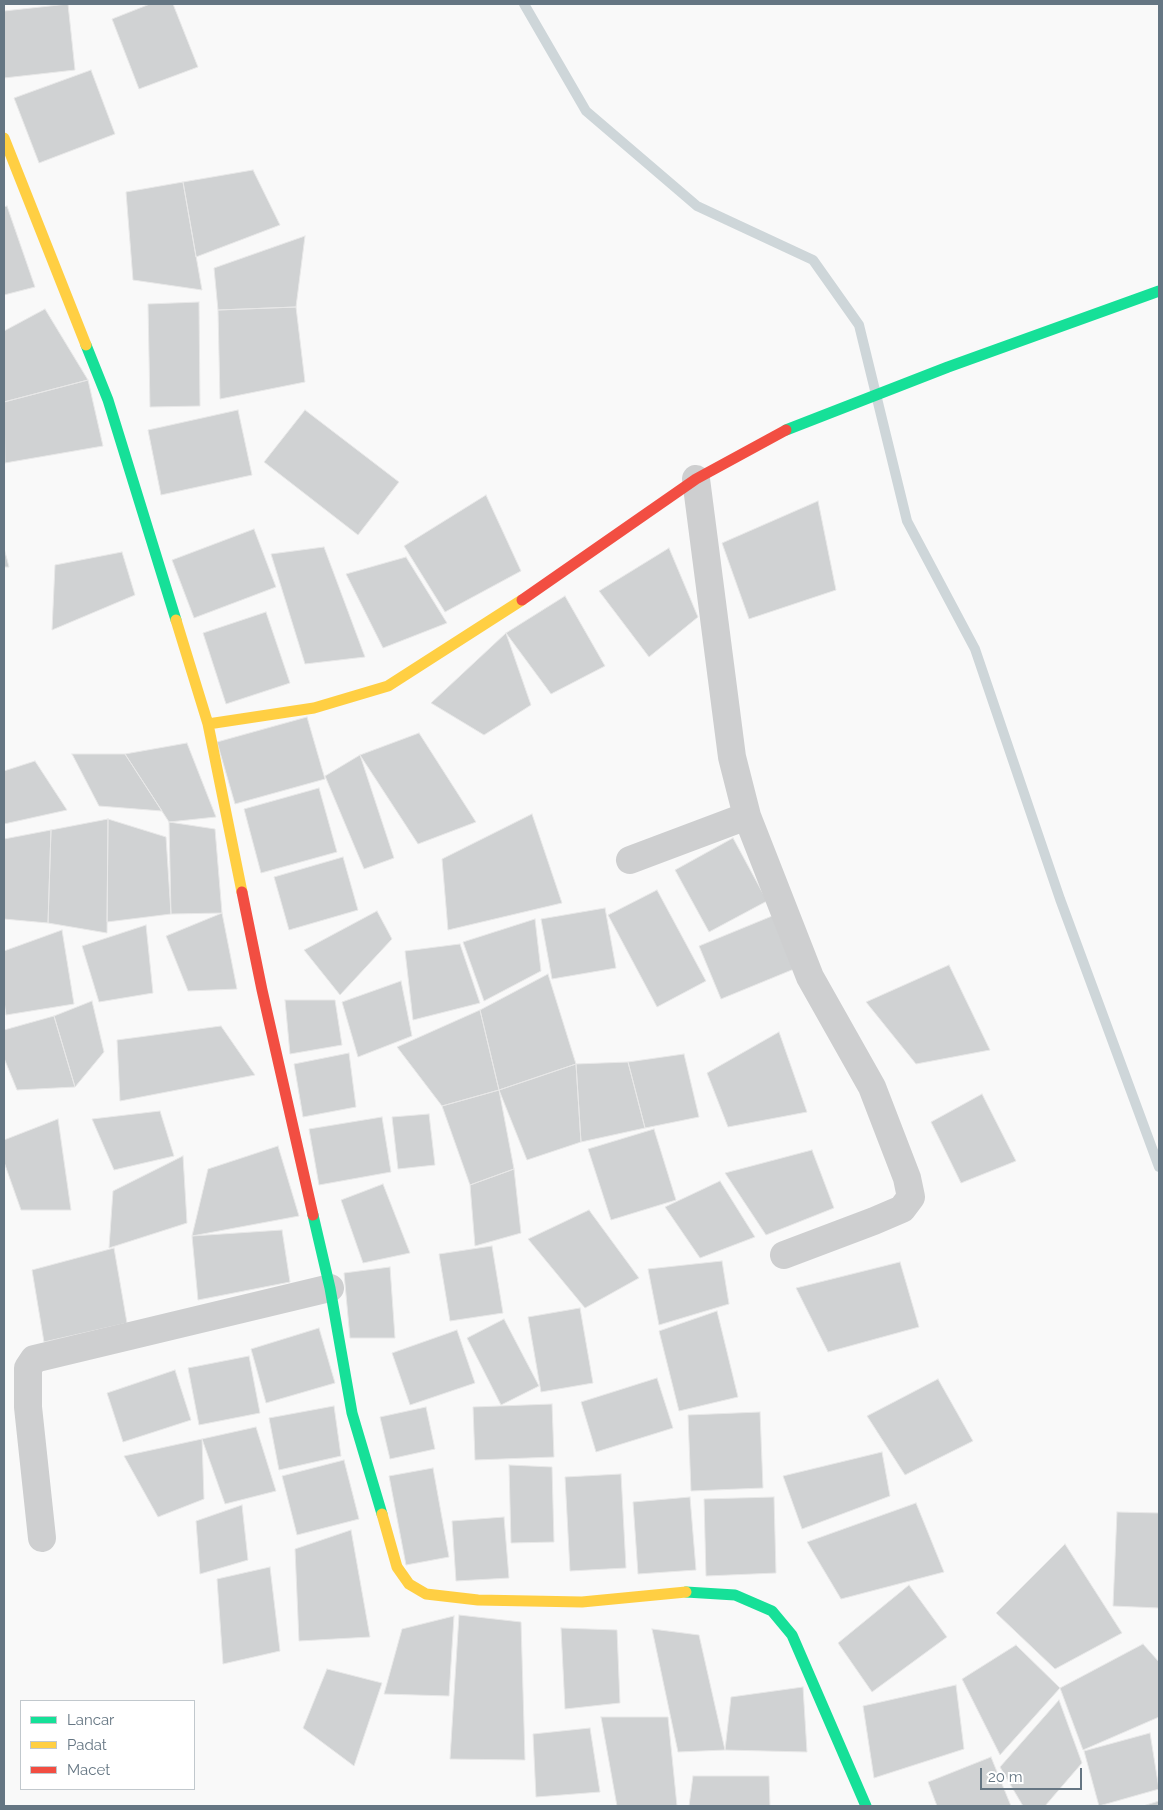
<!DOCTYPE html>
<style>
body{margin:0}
#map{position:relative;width:1163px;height:1810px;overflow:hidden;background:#f9f9f9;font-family:Raleway,sans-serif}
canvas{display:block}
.frame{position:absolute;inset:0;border:5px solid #657683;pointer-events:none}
.legend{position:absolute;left:20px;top:1700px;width:175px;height:90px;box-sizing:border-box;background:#fff;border:1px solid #c1c8cd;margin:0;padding:6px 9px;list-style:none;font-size:15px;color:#657683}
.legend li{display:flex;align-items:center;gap:10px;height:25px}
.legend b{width:25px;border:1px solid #c1c8cd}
.scale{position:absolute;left:980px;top:1768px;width:102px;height:22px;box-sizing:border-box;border:2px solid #657683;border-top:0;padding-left:6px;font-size:15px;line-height:18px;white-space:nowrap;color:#657683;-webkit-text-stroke:4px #fff;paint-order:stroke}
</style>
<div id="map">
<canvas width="1163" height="1810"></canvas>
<div class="frame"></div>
<ul class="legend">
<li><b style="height:6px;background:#16e098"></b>Lancar</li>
<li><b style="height:6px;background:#ffcf43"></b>Padat</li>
<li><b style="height:6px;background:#f24e42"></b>Macet</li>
</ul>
<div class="scale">20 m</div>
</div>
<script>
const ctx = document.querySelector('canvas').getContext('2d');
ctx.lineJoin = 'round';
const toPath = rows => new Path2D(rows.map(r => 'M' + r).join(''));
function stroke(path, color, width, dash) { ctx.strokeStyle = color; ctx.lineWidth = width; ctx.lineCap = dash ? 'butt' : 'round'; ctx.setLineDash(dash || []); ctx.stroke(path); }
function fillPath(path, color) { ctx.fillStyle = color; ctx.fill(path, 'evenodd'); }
const stream = toPath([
 [524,4,586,111,697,206,813,260,859,325,907,521,975,649,1060,899,1159,1167]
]);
const building = toPath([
 [68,4,75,70,4,78,4,11,68,4],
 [150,4,173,4,198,67,139,89,112,19,150,4],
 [91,70,115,134,39,163,14,98,91,70],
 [253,170,280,225,196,257,183,182,253,170],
 [183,182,202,290,133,280,126,192,183,182],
 [7,206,35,287,4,295,4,207,7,206],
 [305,236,296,307,218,310,214,268,305,236],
 [199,302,200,406,150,407,148,304,199,302],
 [296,307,305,382,220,399,218,310,296,307],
 [45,309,88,380,4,402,4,331,45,309],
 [88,380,103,446,5,463,4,402,88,380],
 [238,410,252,475,161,495,148,430,238,410],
 [305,410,399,482,358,535,264,462,305,410],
 [486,495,521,571,445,612,404,546,486,495],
 [818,501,836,590,749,619,722,543,818,501],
 [254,529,276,587,194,618,172,560,254,529],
 [324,547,365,657,305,664,271,554,324,547],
 [4,548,9,567,4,567,4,548],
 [669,548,698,617,649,657,599,591,669,548],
 [122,552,135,595,52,630,55,565,122,552],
 [406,557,447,623,383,648,346,574,406,557],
 [565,596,605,666,551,694,506,633,565,596],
 [266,612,290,683,226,704,203,633,266,612],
 [506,633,531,705,484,735,431,703,506,633],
 [307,717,325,779,235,804,217,742,307,717],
 [419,733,476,822,418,844,360,755,419,733],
 [187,743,216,817,169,822,125,754,187,743],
 [72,754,125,754,162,811,99,806,72,754],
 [360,755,394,858,364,869,325,776,360,755],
 [35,761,67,810,4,824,4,771,35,761],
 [319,788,337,852,261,873,244,809,319,788],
 [532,814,562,903,448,930,442,859,532,814],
 [108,819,107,933,48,923,51,830,108,819],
 [108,819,166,837,171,914,107,922,108,819],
 [169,822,215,829,222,913,171,914,169,822],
 [51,830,48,923,4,919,4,839,51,830],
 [733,838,767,901,709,932,675,870,733,838],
 [343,857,358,910,289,930,274,877,343,857],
 [657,890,706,981,657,1007,608,915,657,890],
 [605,908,616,968,552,979,541,919,605,908],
 [377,911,392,939,340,995,304,950,377,911],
 [222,913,237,989,188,991,166,936,222,913],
 [777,914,799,967,721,999,699,946,777,914],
 [535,919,541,971,484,1001,463,942,535,919],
 [146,925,153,993,99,1002,82,946,146,925],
 [62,930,74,1004,6,1015,4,1001,4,951,62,930],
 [460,944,480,1003,413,1020,405,951,460,944],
 [949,965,990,1050,916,1064,866,1002,949,965],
 [548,974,576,1064,499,1090,480,1010,548,974],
 [401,981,412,1036,358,1057,342,1002,401,981],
 [285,1000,335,1000,342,1045,290,1054,285,1000],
 [92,1001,104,1052,75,1087,54,1016,92,1001],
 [480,1010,499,1090,442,1106,397,1047,480,1010],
 [54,1016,75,1087,17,1090,4,1058,4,1030,54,1016],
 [221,1026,255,1075,120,1101,117,1040,221,1026],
 [779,1032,807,1112,728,1127,707,1073,779,1032],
 [349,1053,356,1107,303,1117,294,1064,349,1053],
 [684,1054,699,1117,645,1128,628,1062,684,1054],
 [628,1062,645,1128,581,1142,576,1064,628,1062],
 [576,1064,581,1142,527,1160,499,1090,576,1064],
 [499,1090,514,1169,470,1185,442,1106,499,1090],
 [982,1094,1016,1161,961,1183,931,1122,982,1094],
 [160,1111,174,1156,114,1170,92,1119,160,1111],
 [429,1114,435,1165,398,1169,392,1117,429,1114],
 [382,1117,391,1172,319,1185,309,1129,382,1117],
 [58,1119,71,1210,21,1210,4,1162,4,1140,58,1119],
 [654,1129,676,1200,611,1220,588,1149,654,1129],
 [278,1146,299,1216,192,1236,208,1169,278,1146],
 [812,1150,834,1208,766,1235,725,1173,812,1150],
 [183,1156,187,1223,109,1248,113,1191,183,1156],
 [514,1169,521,1233,475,1246,470,1185,514,1169],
 [720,1181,755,1237,700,1258,665,1207,720,1181],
 [383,1184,410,1253,363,1263,341,1200,383,1184],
 [589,1210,639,1278,585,1308,528,1239,589,1210],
 [282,1230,290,1282,198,1300,192,1236,282,1230],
 [492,1246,503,1313,450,1321,439,1254,492,1246],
 [114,1248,127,1323,44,1342,32,1270,114,1248],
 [722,1261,729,1304,659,1325,648,1269,722,1261],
 [900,1262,919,1327,828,1352,796,1288,900,1262],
 [390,1267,395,1338,350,1338,344,1273,390,1267],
 [580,1308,593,1383,541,1392,528,1317,580,1308],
 [717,1311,738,1397,679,1411,659,1331,717,1311],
 [504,1319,539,1386,501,1405,467,1338,504,1319],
 [319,1328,335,1383,266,1403,251,1349,319,1328],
 [457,1330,475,1383,410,1405,392,1353,457,1330],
 [249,1356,260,1413,199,1425,188,1368,249,1356],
 [175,1370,191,1420,123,1442,107,1393,175,1370],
 [657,1378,673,1428,596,1452,581,1402,657,1378],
 [938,1379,973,1441,905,1475,867,1416,938,1379],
 [552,1404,554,1457,475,1460,473,1407,552,1404],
 [334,1406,341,1456,279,1470,269,1418,334,1406],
 [426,1407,435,1449,390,1459,380,1417,426,1407],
 [760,1412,763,1488,691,1491,688,1415,760,1412],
 [256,1427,276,1491,225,1504,202,1439,256,1427],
 [202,1439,204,1499,158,1517,124,1456,202,1439],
 [882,1452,890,1496,802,1529,783,1476,882,1452],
 [344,1460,359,1519,297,1535,282,1476,344,1460],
 [509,1465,552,1467,554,1542,511,1543,509,1465],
 [433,1468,449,1557,406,1565,389,1476,433,1468],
 [621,1474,626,1568,570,1571,565,1477,621,1474],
 [690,1497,696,1570,638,1574,633,1502,690,1497],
 [774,1497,776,1573,706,1576,704,1499,774,1497],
 [916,1503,944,1572,841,1599,807,1542,916,1503],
 [242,1505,248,1560,200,1574,196,1521,242,1505],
 [1117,1512,1159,1513,1159,1608,1113,1606,1117,1512],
 [504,1517,509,1578,456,1581,452,1521,504,1517],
 [351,1530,370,1637,299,1641,295,1549,351,1530],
 [1065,1544,1122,1633,1055,1669,996,1613,1065,1544],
 [270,1567,280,1651,223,1664,217,1579,270,1567],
 [909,1585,947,1637,872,1692,838,1643,909,1585],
 [459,1615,521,1622,525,1760,450,1759,459,1615],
 [454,1616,449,1696,384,1694,402,1629,454,1616],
 [561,1628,617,1630,620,1703,565,1709,561,1628],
 [652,1629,699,1635,725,1750,678,1752,652,1629],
 [1143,1644,1159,1662,1159,1717,1083,1750,1060,1688,1143,1644],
 [1016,1645,1060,1688,1000,1755,962,1679,1016,1645],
 [327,1669,382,1683,354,1766,303,1728,327,1669],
 [956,1685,964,1749,874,1778,863,1706,956,1685],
 [803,1687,807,1752,725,1750,731,1697,803,1687],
 [1059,1700,1082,1763,1045,1806,1023,1806,1000,1767,1059,1700],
 [601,1717,668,1717,677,1806,617,1806,601,1717],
 [590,1728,600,1792,536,1797,533,1734,590,1728],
 [1150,1733,1159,1789,1099,1806,1084,1751,1150,1733],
 [991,1757,1011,1806,937,1806,928,1782,991,1757],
 [693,1776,769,1776,770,1806,689,1806,693,1776],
 [1159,1801,1159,1806,1143,1806,1159,1801]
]);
const street = toPath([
 [747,816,810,977,872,1087,907,1178,911,1197,902,1209,874,1221,784,1255],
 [630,860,747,816,732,757,696,479],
 [42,1538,28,1407,28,1368,34,1359,330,1288]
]);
const fast = toPath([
 [86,345,108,400,176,620],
 [786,430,948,367,1159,291],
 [313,1215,330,1288,352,1413,382,1514],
 [686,1592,735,1595,772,1611,792,1635,866,1806]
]);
const slow = toPath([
 [4,138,86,345],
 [176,620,208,724,242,892],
 [208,724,314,708,388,686,522,600],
 [382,1514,397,1567,409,1584,426,1594,478,1600,582,1602,686,1592]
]);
const jam = toPath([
 [522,600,696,479,786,430],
 [242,892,262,990,313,1215]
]);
stroke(stream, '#ced6d9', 10);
fillPath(building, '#d0d2d3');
stroke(building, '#e8e8e8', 1);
stroke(street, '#cecfd0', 28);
stroke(fast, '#16e098', 11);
stroke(slow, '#ffcf43', 11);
stroke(jam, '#f24e42', 11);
</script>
